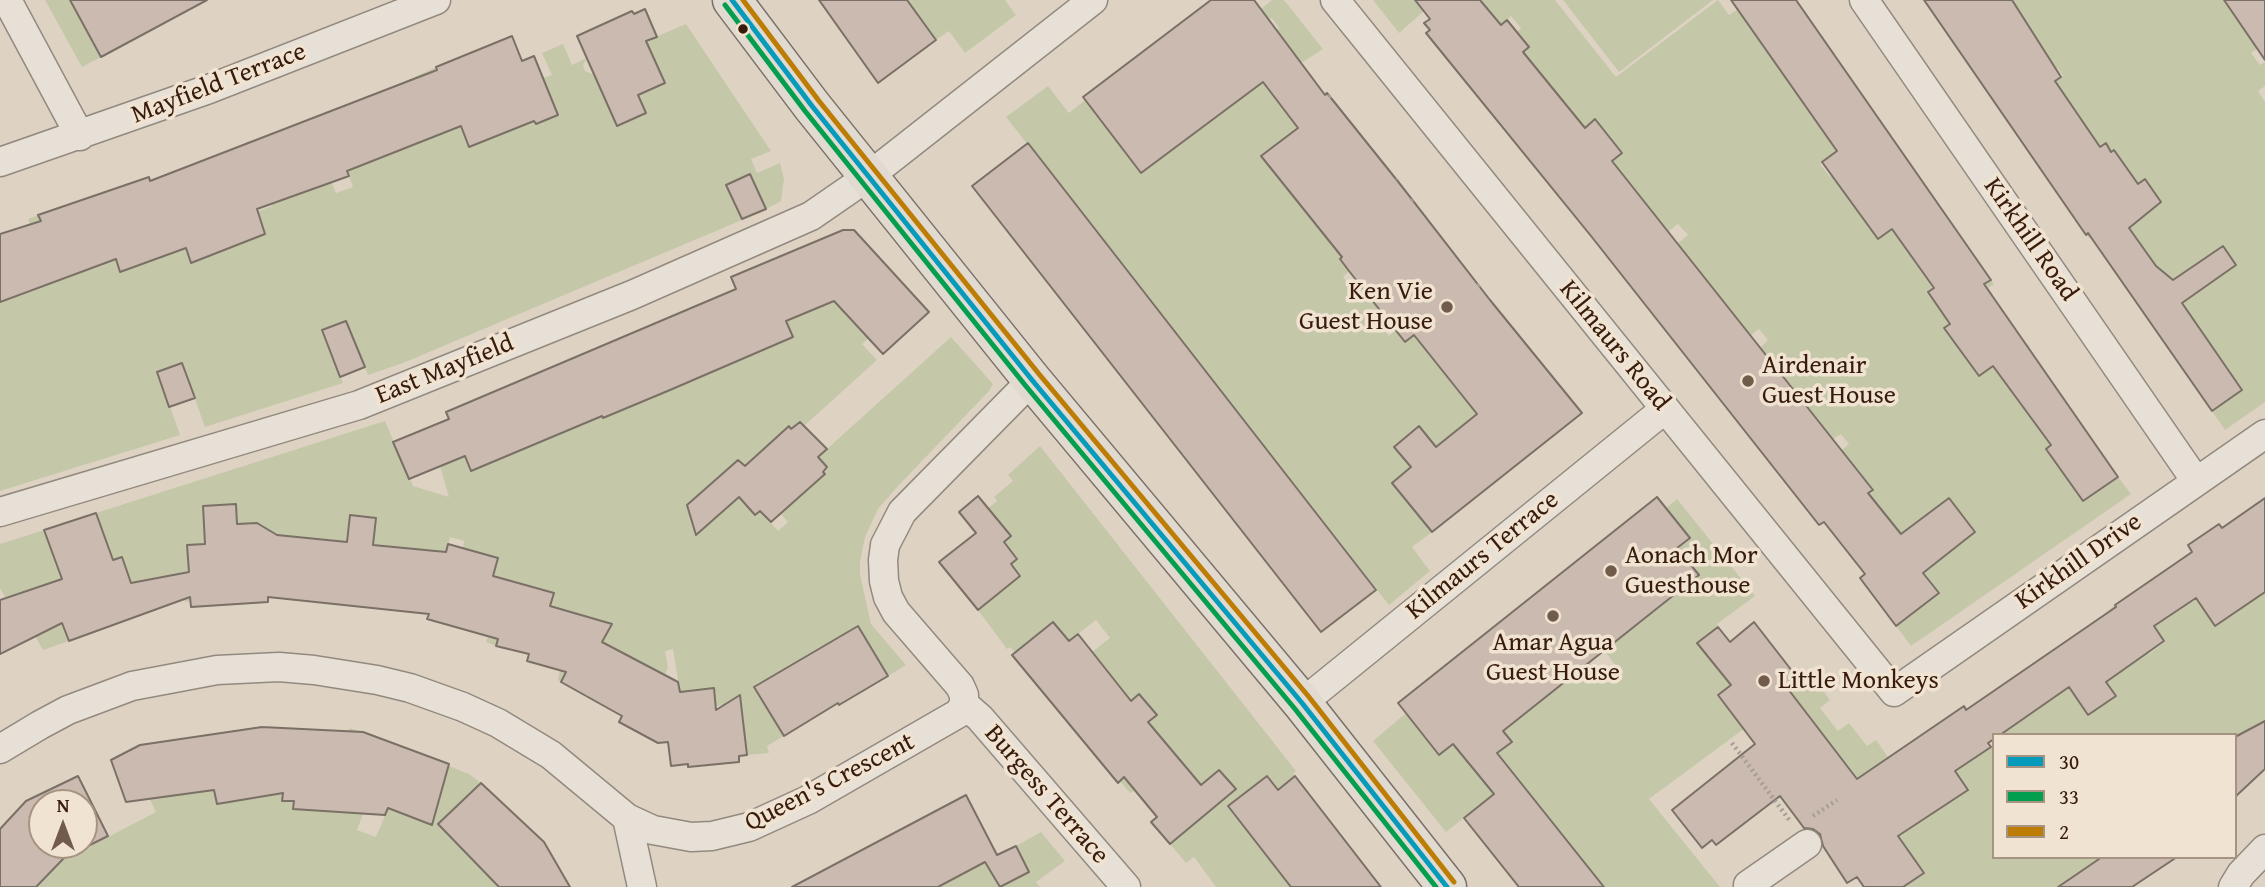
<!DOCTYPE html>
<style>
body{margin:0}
#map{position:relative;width:2265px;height:887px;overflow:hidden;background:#ded3c3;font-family:"Gentium Book Plus",serif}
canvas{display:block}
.legend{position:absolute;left:1992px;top:733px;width:245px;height:126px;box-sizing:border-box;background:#f1e3d1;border:2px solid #a79382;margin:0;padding:9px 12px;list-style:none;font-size:21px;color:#371b0b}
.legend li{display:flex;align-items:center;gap:14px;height:35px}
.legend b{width:35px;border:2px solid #a79382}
.north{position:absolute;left:28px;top:789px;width:70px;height:70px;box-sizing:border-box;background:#f1e3d1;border:2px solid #a79382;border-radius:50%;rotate:0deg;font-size:19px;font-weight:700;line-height:28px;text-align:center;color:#371b0b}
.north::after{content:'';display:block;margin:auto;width:24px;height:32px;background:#715b4b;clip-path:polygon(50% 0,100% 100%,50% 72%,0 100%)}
</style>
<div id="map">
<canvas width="2265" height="887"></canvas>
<ul class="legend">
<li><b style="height:9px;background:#069bba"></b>30</li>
<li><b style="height:9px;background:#039f4e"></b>33</li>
<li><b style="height:9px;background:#bd7c03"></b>2</li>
</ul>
<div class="north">N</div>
</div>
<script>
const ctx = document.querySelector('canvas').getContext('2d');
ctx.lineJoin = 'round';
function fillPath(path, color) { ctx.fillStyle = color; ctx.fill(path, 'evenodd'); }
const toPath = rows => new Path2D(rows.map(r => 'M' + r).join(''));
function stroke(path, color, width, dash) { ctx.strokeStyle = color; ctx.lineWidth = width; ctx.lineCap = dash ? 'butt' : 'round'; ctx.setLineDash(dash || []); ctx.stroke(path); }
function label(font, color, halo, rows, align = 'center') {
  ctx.font = font + ' "Gentium Book Plus",serif'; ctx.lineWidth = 7; ctx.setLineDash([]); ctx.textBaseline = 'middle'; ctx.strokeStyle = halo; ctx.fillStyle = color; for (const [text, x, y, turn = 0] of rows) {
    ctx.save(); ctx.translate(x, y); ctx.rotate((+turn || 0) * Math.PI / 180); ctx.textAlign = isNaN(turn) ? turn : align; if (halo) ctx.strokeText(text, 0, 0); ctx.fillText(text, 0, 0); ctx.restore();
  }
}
const green = toPath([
 [45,0,70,0,101,57,82,67],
 [907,0,1005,0,1016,15,965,53,949,31,936,40],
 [1272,0,1284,0,1323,49,1292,69,1301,125,1262,156,1286,188,1305,173,1320,191,1301,206,1324,235,1380,227,1340,258,1349,271,1343,277,1350,286,1357,281,1380,310,1389,322,1382,328,1389,336,1396,330,1445,311,1462,395,1471,407,1516,430,1534,452,1495,480,1455,432,1433,449,1419,426,1394,447,1405,460,1410,461,1414,465,1392,483,1432,532,1412,547,1430,571,1389,605,1006,117,1048,86,1069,113,1085,100,1228,109,1249,93,1233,72,1279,28,1272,18,1269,19,1261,9],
 [1373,0,1415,0,1424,11,1399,33],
 [1480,0,1555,0,1616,77,1718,0,1729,15,1738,9,1837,151,1820,164,1830,177,1847,164,1860,215,1878,239,1892,229,1933,289,1928,292,1935,302,1948,309,1991,280,1994,284,1988,288,1992,294,1944,328,1978,376,2026,343,2030,346,2028,348,2035,422,2066,401,2081,424,2046,450,2083,501,2118,477,2131,494,1911,646,1896,626,1939,593,1911,556,1960,543,1975,532,1949,498,1901,534,1875,501,1845,524,1848,508,1873,490,1842,450,1849,444,1841,434,1833,439,1802,400,1778,419,1767,405,1791,385,1760,348,1768,340,1759,329,1750,336,1677,244,1688,235,1678,224,1668,232,1612,162,1622,153,1596,119,1584,128,1523,52,1529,46,1522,38,1515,43,1511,38,1521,28,1511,16,1501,25],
 [1563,0,1713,0,1619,72],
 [1999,0,2237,0,2265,43,2251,53,2260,65,2265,62,2265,86,2258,91,2265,102,2265,402,2225,430,2212,411,2242,389,2182,304,2202,289,2188,270,2138,304,2130,294,2161,273,2122,217,2089,238,2086,235,2142,196,2145,179,2135,186,2115,158,2118,156,2114,150,2111,152,2105,144,2100,147,2055,81,2063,76,2058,68,2049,73],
 [686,24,771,151,751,159,757,173,780,163,784,179,781,201,766,209,750,174,727,185,742,220,403,363,368,375,346,321,322,330,343,383,205,427,182,363,158,372,180,435,0,491,0,302,33,291,14,230,30,224,28,219,39,215,61,278,116,259,120,271,182,237,191,262,256,212,272,206,246,142,253,140,275,202,321,186,299,123,306,121,336,193,353,187,347,171,419,142,397,85,436,67,470,147,501,134,528,107,536,124,558,115,543,78,552,75,542,53,563,44,572,65,587,58,583,65,585,71,594,75,617,126,645,113,638,95,665,83,646,41],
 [834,301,869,338,862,344,877,360,804,426,800,422,791,429,788,426,745,466,738,460,687,505,697,534,737,495,754,515,760,511,778,531,788,522,779,512,825,474,823,472,827,467,818,457,951,337,993,384,989,391,898,486,878,509,865,537,860,562,860,574,871,624,906,665,888,676,858,627,838,703,821,714,799,693,785,668,761,683,769,711,784,736,767,746,769,753,747,755,742,704,716,706,714,689,680,692,673,649,665,651,668,667,655,704,656,671,602,642,610,626,598,620,591,626,561,682,558,680,560,670,553,668,569,612,550,606,554,593,538,589,496,646,486,642,488,637,477,633,498,558,463,548,464,541,450,537,443,564,399,548,373,545,376,518,350,516,347,542,293,537,292,573,238,524,236,504,204,506,205,544,187,546,190,601,185,602,179,574,163,577,169,605,143,614,122,558,108,562,106,541,96,513,385,421,413,486,449,497,440,466,465,456,471,471,602,416,603,418,670,390,793,337,786,321],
 [1040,446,1296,771,1293,774,1295,776,1278,790,1267,776,1244,794,1239,820,1291,887,1216,887,1194,857,1186,863,1170,844,1235,789,1220,770,1201,785,1179,759,1138,794,1134,791,1130,793,1120,781,1161,747,1143,726,1156,715,1140,694,1085,739,1092,652,1110,638,1096,620,1069,641,1015,653,1010,647,1007,649,978,610,1020,576,1011,564,1017,559,1004,542,1011,536,986,510,997,501,994,497,1013,481,1008,475],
 [1677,499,1755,596,1717,624,1718,627,1698,643,1731,685,1718,696,1738,721,1796,676,1803,684,1813,677,1830,700,1820,708,1838,731,1849,723,1867,746,1876,740,1888,757,1892,755,1932,813,1968,790,1955,771,1994,745,1994,857,2102,857,2058,887,1903,887,1923,873,1869,792,1843,809,1791,694,1649,799,1720,887,1604,887,1516,777,1446,832,1373,741,1406,713,1439,754,1453,744,1475,771,1512,742,1490,715,1525,692,1536,705,1557,688,1568,636,1600,675,1615,665,1604,650,1699,575,1677,548,1689,538,1666,508],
 [44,530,52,552,64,548,73,575,48,584,69,641,43,650,35,636,25,642,19,629,21,627,0,588,0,544],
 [2265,556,2265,721,2235,737,2235,735,2000,735,2051,679,2038,660,2046,654,2088,715,2115,696,2106,682,2095,621,2115,605,2149,654,2165,642,2154,626],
 [350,728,373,736,351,793,368,801,357,830,376,837,388,808,427,823,449,766,469,774,481,783,459,803,443,829,499,887,36,887,67,854,70,857,156,812,127,752,214,789,217,804,285,759,283,801,294,801,294,809],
 [1041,832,1065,861,1036,882,1040,887,1000,887,1029,872,1016,846],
 [985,862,999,887,929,887]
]);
const building = toPath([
 [70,0,207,0,101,57,70,0],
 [819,0,907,0,936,40,878,83,819,0],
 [1211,0,1254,0,1325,95,1327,93,1400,184,1490,300,1582,413,1432,532,1392,483,1411,467,1394,447,1419,426,1436,447,1477,414,1414,335,1405,342,1349,271,1340,259,1342,257,1261,156,1298,128,1263,82,1141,173,1083,97,1211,0],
 [1415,0,1480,0,1501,25,1507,20,1529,47,1523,52,1585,128,1595,119,1622,153,1612,161,1873,490,1868,493,1901,534,1949,498,1975,532,1923,573,1939,593,1896,626,1860,578,1865,574,1824,522,1819,525,1591,236,1426,33,1430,30,1424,23,1430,19,1415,0],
 [1731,0,1796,0,1991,280,1984,284,2118,477,2083,501,2046,449,2051,445,1993,366,1979,376,1944,328,1950,324,1928,292,1934,288,1892,229,1878,239,1822,162,1837,151,1731,0],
 [1924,0,2012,0,2061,77,2055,81,2100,147,2106,143,2111,152,2114,150,2138,184,2145,179,2161,202,2129,228,2156,266,2173,280,2223,246,2236,265,2182,303,2242,390,2212,411,2088,233,2086,235,1924,0],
 [2224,0,2265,0,2265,60,2224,0],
 [645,9,657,37,646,41,665,83,638,95,646,113,617,126,577,36,632,11,634,14,645,9],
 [512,36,522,61,534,56,558,115,536,124,534,121,469,147,461,126,347,171,349,176,257,209,265,234,191,263,186,248,120,272,116,259,0,302,0,234,41,221,38,215,149,177,150,181,437,70,436,67,512,36],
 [1028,143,1376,590,1321,632,972,186,1028,143],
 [750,174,766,209,742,219,726,185,750,174],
 [843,230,854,230,929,312,883,354,834,301,786,321,793,337,670,390,603,418,602,416,471,471,465,456,409,479,393,442,449,419,446,412,736,289,731,277,843,230],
 [346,321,365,367,340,377,322,330,346,321],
 [182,363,195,398,169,407,157,372,182,363],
 [800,422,827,449,818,457,827,467,823,472,825,474,771,522,760,511,755,515,739,497,696,535,687,505,738,460,745,466,789,426,791,429,800,422],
 [978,496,1011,536,1004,542,1017,559,1011,564,1020,576,978,610,939,562,976,533,959,512,978,496],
 [1657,497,1690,538,1677,548,1699,575,1503,731,1512,742,1497,753,1604,887,1519,887,1464,818,1494,794,1453,744,1439,755,1398,703,1657,497],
 [2265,498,2265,592,2215,626,2196,598,2154,626,2164,641,2106,682,2116,696,2088,715,2069,687,2000,735,1994,735,1994,739,1988,743,1991,747,1955,771,1968,790,1898,836,1924,873,1903,887,1864,887,1857,877,1847,883,1823,846,1820,834,1813,829,1804,828,1780,796,1716,845,1712,840,1702,848,1672,810,1755,744,1718,695,1731,685,1697,643,1718,627,1730,642,1754,622,1796,676,1785,685,1857,779,1964,706,1966,710,2116,607,2115,605,2192,552,2188,545,2219,524,2222,528,2265,498],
 [236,504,237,524,257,523,277,535,347,542,350,515,376,518,373,545,446,552,448,544,498,558,493,576,554,593,550,606,612,624,602,642,678,682,680,692,714,688,716,710,740,695,747,755,739,756,739,762,688,767,688,764,671,766,668,742,658,743,619,722,622,716,561,682,566,672,527,661,529,654,496,646,498,639,427,619,429,614,268,597,268,602,191,607,190,597,69,641,62,623,0,654,0,600,62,579,44,530,96,513,113,560,122,557,131,583,189,572,187,545,205,544,203,506,236,504],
 [1053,622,1069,641,1078,634,1131,701,1139,694,1157,715,1148,722,1201,785,1219,770,1236,789,1170,844,1151,822,1157,817,1124,777,1118,783,1012,655,1053,622],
 [858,626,888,676,839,705,838,703,784,736,754,687,858,626],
 [2265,721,2265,769,2235,797,2235,737,2265,721],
 [262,727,363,732,449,764,432,825,388,808,385,815,293,809,294,801,282,801,283,793,217,804,214,790,126,802,111,760,140,745,262,727],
 [78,776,108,836,64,858,36,887,0,887,0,829,26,801,78,776],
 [42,803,84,803,84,845,42,845,42,803],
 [1267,776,1278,790,1295,776,1381,887,1291,887,1228,806,1267,776],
 [481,783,544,842,570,887,499,887,438,824,481,783],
 [966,795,997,855,1016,846,1029,872,1000,887,985,862,938,887,792,887,966,795],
 [2102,857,2177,857,2132,887,2058,887,2102,857]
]);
const path = toPath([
 [1329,97,1331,95],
 [1397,180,1398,179],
 [1411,201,1414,198],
 [1478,286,1481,283],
 [1732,743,1790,821],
 [1813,816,1837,800]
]);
const minor = toPath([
 [7,0,80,136],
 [1335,0,1894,692,2265,434],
 [1864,0,2196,481],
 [0,162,209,89,436,0],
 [0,512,359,405,632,295,811,216,869,176,1093,0],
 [1302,703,1665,409],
 [964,704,980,718,1126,887],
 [0,749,40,725,68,710,132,686,217,670,279,667,314,670,377,680,410,688,463,707,498,723,551,755,627,818,653,830,691,837,712,836,749,827,808,800,959,713,964,704,964,695,960,686,896,612,888,597,884,581,883,560,885,545,902,512,1032,380],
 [627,818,642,887],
 [1748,885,1807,844],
 [2233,887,2241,874,2265,849]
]);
const primary = toPath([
 [732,0,812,106,1032,380,1302,703,1447,887]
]);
const bus1 = toPath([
 [732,0,812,106,1032,380,1302,703,1447,887]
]);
const bus2 = toPath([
 [725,5,805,111,1025,385,1295,709,1436,887]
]);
const bus3 = toPath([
 [743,0,819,101,1039,374,1309,697,1454,882]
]);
const markers = [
 [743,29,6,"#371b0b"],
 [1447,307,7,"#715b4b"],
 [1748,381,7,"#715b4b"],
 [1611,571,7,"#715b4b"],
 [1553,616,7,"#715b4b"],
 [1764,681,7,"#715b4b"]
];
const streetNames = [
 ["Mayfield Terrace",219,84,-21],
 ["Kirkhill Road",2030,240,55],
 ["Kilmaurs Road",1614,346,51],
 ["East Mayfield",445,370,-22],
 ["Kilmaurs Terrace",1483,556,-39],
 ["Kirkhill Drive",2079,562,-35],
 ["Queen's Crescent",830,783,-27],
 ["Burgess Terrace",1046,795,49]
];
const poiNames = [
 ["Ken Vie",1433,292,"right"],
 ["Guest House",1433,322,"right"],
 ["Airdenair",1762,366],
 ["Guest House",1762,396],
 ["Aonach Mor",1625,556],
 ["Guesthouse",1625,586],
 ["Amar Agua",1553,643,"center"],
 ["Guest House",1553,673,"center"],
 ["Little Monkeys",1778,681]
];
fillPath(green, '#c5c7a9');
fillPath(building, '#cabaaf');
stroke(building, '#7a7066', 2);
stroke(minor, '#93897e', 31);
stroke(primary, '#7a7066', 41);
stroke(path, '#a59d96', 4.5, [2, 3.5]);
stroke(minor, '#e6e0d7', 28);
stroke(primary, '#e1dad1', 38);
stroke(bus1, '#069bba', 5);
stroke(bus2, '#039f4e', 5);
stroke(bus3, '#bd7c03', 5);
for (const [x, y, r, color] of markers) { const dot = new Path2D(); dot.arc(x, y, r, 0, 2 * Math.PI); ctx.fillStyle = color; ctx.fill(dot); stroke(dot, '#f1e3d1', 2.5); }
label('26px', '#371b0b', '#f1e3d1', streetNames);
label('26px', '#371b0b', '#f1e3d1', poiNames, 'left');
</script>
